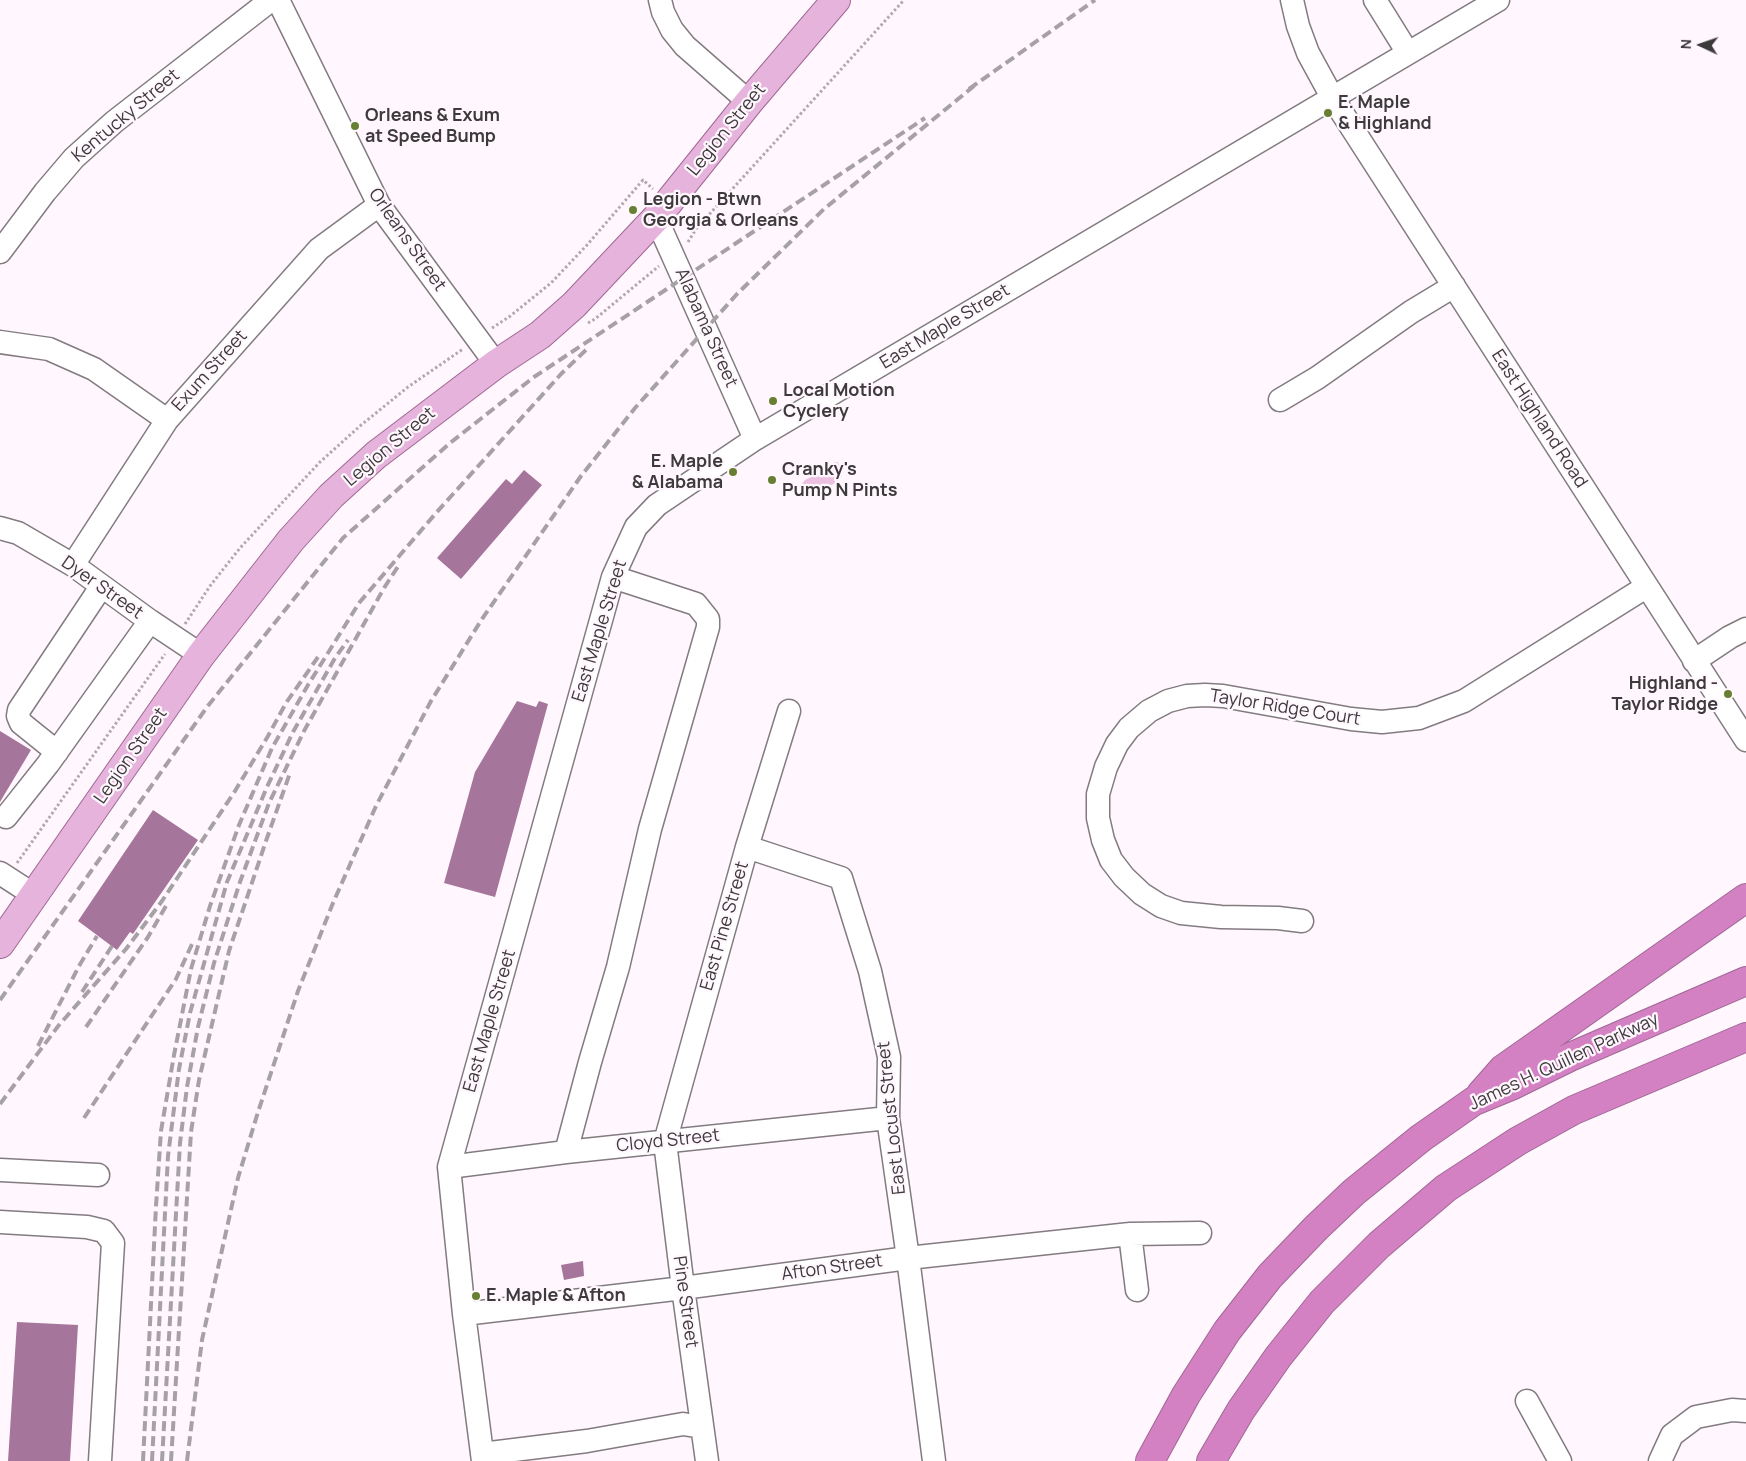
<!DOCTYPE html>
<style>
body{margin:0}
#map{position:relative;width:1746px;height:1461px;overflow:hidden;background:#fff7fd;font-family:Manrope,sans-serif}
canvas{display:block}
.north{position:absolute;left:1676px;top:20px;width:50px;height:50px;-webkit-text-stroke:4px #fff7fd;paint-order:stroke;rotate:273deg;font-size:14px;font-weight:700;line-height:20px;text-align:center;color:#3d3a3c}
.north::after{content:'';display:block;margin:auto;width:18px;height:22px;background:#3d3a3c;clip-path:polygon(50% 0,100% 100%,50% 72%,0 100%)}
</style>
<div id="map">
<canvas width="1746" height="1461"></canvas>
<div class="north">N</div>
</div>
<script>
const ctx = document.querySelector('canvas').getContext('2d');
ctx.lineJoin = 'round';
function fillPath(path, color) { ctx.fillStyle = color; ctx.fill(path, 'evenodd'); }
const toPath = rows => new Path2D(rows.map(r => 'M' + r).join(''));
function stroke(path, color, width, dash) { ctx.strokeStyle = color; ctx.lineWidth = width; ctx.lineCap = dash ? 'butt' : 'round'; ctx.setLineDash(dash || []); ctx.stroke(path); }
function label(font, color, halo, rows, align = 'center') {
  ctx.font = font + ' Manrope,sans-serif'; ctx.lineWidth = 4.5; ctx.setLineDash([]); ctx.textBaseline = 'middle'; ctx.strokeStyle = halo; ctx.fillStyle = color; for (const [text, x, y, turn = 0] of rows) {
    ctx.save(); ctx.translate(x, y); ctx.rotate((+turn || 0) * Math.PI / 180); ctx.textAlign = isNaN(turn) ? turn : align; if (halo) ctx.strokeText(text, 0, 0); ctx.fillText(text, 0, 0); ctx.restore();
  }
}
const green = toPath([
 [838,462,842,476,839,480,813,498,807,498,800,486,805,480,826,469,832,463]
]);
const building = toPath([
 [524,470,542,485,461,579,437,558,506,479,512,484],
 [517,701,536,707,539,701,548,704,495,897,444,883,475,772],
 [0,731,31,750,0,802],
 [153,810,198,840,133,934,130,932,117,950,78,921],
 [583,1261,584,1276,564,1280,561,1265],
 [17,1322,78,1325,70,1461,8,1461]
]);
const path = toPath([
 [683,217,696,229],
 [688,242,696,229,904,0],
 [588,323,595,319,659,266],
 [492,328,509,317,551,283,587,245,643,180,653,189],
 [185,624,210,586,240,548,320,462,360,426,408,387,463,349],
 [17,863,165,654]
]);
const minor = toPath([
 [278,0,379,205,496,364],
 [660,0,663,12,672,30,685,46,749,102],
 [1292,0,1298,26,1308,53,1332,97,1746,740],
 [1375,0,1408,53],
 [656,218,755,439],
 [0,252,45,192,74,158,114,122,271,0],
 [0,342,49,349,94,369,167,420],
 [1280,400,1317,378,1411,312,1454,286],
 [0,528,18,533,73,565,150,621,201,655],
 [73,565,167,420,319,249,379,205],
 [1694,661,1730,637,1746,629],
 [57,752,21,723,18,716,19,710,101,587],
 [6,817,48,764,150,621],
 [747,847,841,878,870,971,889,1057,888,1118,908,1258,934,1461],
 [0,873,34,895],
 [1302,921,1278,918,1221,917,1181,913,1161,906,1142,894,1124,877,1111,860,1103,840,1098,818,1098,794,1106,767,1117,744,1129,728,1149,711,1168,701,1187,696,1205,695,1223,696,1351,719,1382,722,1419,718,1464,701,1646,587],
 [566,1152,590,1062,618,967,650,829,708,627,708,619,696,604,613,577],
 [449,1167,566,1152,888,1118],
 [0,1170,98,1175],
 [0,1222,87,1227,104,1231,113,1243,100,1461],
 [1130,1234,1137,1290],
 [464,1314,683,1288,908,1258,1130,1234,1200,1233],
 [1527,1401,1560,1461],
 [482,1454,587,1441,683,1424,702,1427],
 [483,1461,464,1314,449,1167,613,577,636,527,657,505,755,439,1498,0],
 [707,1461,683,1288,665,1142,747,847,789,711],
 [1660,1461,1672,1435,1696,1417,1732,1410,1746,1411]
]);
const major = toPath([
 [0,944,201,655,291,540,331,496,376,455,496,364,540,335,574,305,656,218,749,102,836,0]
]);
const highway = toPath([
 [1481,1094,1503,1069,1746,898],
 [1150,1461,1186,1395,1227,1331,1270,1276,1316,1228,1354,1192,1421,1138,1474,1101,1513,1085,1570,1057,1746,981],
 [1211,1461,1241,1410,1278,1357,1322,1302,1379,1245,1446,1188,1518,1141,1574,1110,1746,1037]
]);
const rail = toPath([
 [969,89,1095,0],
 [82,992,112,946],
 [0,1000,207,707,343,538,450,443,534,377,925,118],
 [86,1027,148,937,166,906],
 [38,1046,79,966,97,936],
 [0,1104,59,1025,126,949,162,901,235,791,268,736,286,703,318,657],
 [84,1118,176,979,193,942],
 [143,1461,156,1206,161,1131,174,1055,191,969,210,906,239,825,272,748,308,685,359,603,436,513,561,374,588,348],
 [152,1461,168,1156,179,1069,190,1013,227,882,267,787,293,732,335,658,348,640],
 [162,1461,180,1143,187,1087,198,1027,214,963,240,882,269,803,304,731,384,588,399,565],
 [171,1461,191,1132,199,1080,229,951,267,838,290,773],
 [187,1461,202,1340,238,1178,258,1112,298,991,333,903,376,806,431,701,482,619,581,476,635,408,737,294,824,209,974,86]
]);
const markers = [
 [1328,113,5,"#677f32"],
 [355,126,5,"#677f32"],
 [633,210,5,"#677f32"],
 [773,401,5,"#677f32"],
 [733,472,5,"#677f32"],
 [772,480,5,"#677f32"],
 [1728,694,5,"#677f32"],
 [476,1296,5,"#677f32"]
];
const poiNames = [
 ["E. Maple",1338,103],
 ["& Highland",1338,124],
 ["Orleans & Exum",365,116],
 ["at Speed Bump",365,137],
 ["Legion - Btwn",643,200],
 ["Georgia & Orleans",643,221],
 ["Local Motion",783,391],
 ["Cyclery",783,412],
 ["E. Maple",723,462,"right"],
 ["& Alabama",723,483,"right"],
 ["Cranky's",782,470],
 ["Pump N Pints",782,491],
 ["Highland -",1718,684,"right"],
 ["Taylor Ridge",1718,705,"right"],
 ["E. Maple & Afton",486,1296]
];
const streetNames = [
 ["Kentucky Street",126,116,-40],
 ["Legion Street",727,130,-51],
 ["Orleans Street",407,240,55],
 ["East Maple Street",945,327,-31],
 ["Alabama Street",706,328,66],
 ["Exum Street",210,371,-48],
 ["East Highland Road",1539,419,57],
 ["Legion Street",390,447,-40],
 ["Dyer Street",102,588,35],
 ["East Maple Street",600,631,-73],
 ["Taylor Ridge Court",1285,708,9],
 ["Legion Street",131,756,-55],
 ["East Pine Street",725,926,-74],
 ["East Maple Street",490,1021,-74],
 ["James H. Quillen Parkway",1564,1062,-25],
 ["East Locust Street",892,1118,-96],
 ["Cloyd Street",668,1141,-6],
 ["Afton Street",832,1268,-8],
 ["Pine Street",685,1302,82]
];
fillPath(green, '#ebc0e1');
fillPath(building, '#a5759b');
stroke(minor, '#827b80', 25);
stroke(major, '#9f6894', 30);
stroke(highway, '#9f6894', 30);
stroke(path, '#b0aaae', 3, [2.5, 2.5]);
stroke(minor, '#fff', 22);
stroke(major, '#e5b3dc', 28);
stroke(highway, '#d481c4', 28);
stroke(rail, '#a6a1a5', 4, [10, 5]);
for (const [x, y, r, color] of markers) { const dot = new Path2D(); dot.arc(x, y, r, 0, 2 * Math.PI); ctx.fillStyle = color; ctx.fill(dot); stroke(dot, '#fff7fd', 2); }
label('bold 18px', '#3d3a3c', '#fff7fd', poiNames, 'left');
label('18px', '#3d3a3c', '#fff7fd', streetNames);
</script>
